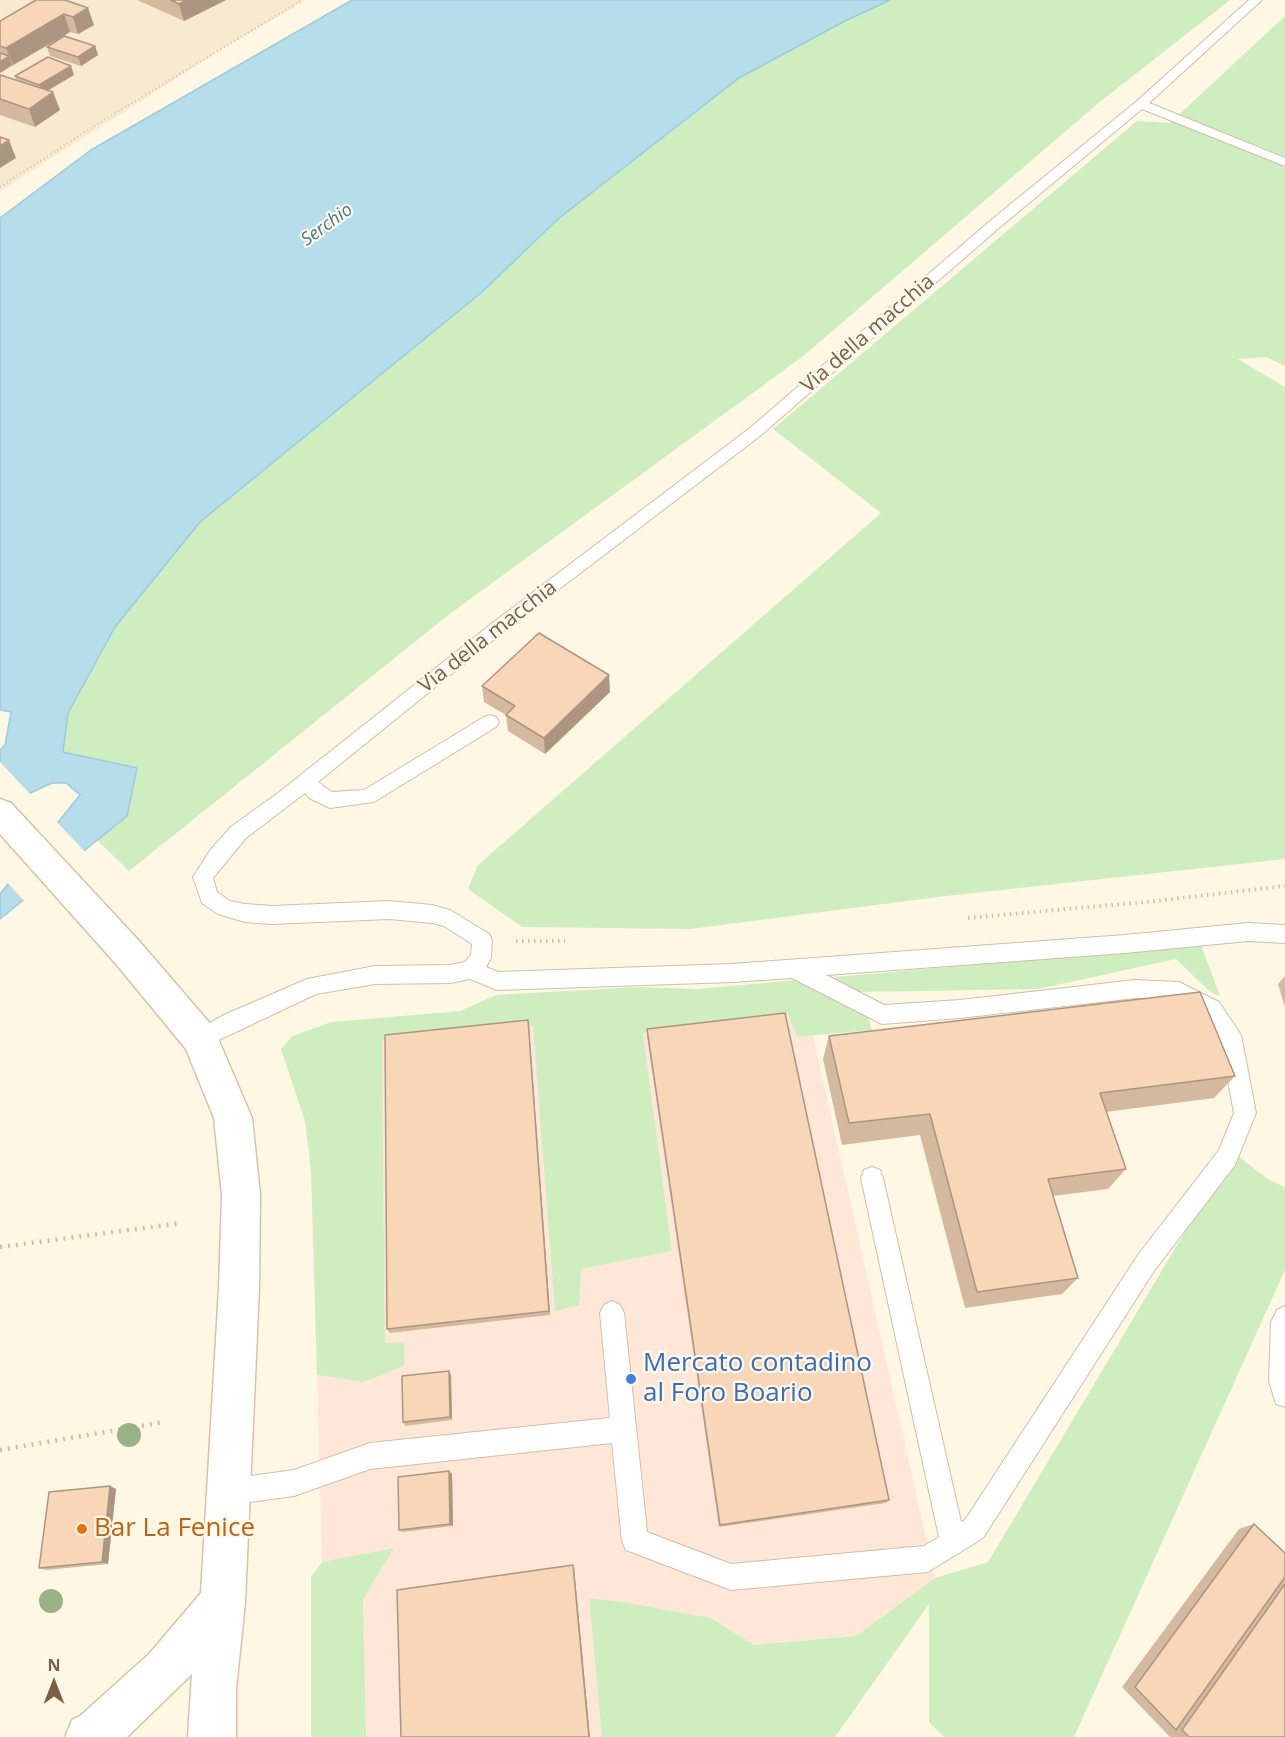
<!DOCTYPE html>
<style>
body{margin:0}
#map{position:relative;width:1285px;height:1737px;overflow:hidden;background:#fef7e4;font-family:"Open Sans",sans-serif}
canvas{display:block}
.north{position:absolute;left:24px;top:1653px;width:60px;height:60px;-webkit-text-stroke:4px #fff9ec;paint-order:stroke;rotate:0deg;font-size:16px;font-weight:700;line-height:24px;text-align:center;color:#7a5e46}
.north::after{content:'';display:block;margin:auto;width:21px;height:27px;background:#7a5e46;clip-path:polygon(50% 0,100% 100%,50% 72%,0 100%)}
</style>
<div id="map">
<canvas width="1285" height="1737"></canvas>
<div class="north">N</div>
</div>
<script>
const ctx = document.querySelector('canvas').getContext('2d');
ctx.lineJoin = 'round';
function fillPath(path, color) { ctx.fillStyle = color; ctx.fill(path, 'evenodd'); }
const toPath = rows => new Path2D(rows.map(r => 'M' + r).join(''));
function stroke(path, color, width, dash) { ctx.strokeStyle = color; ctx.lineWidth = width; ctx.lineCap = dash ? 'butt' : 'round'; ctx.setLineDash(dash || []); ctx.stroke(path); }
function label(font, color, halo, rows, align = 'center') {
  ctx.font = font + ' "Open Sans",sans-serif'; ctx.lineWidth = 4.5; ctx.setLineDash([]); ctx.textBaseline = 'middle'; ctx.strokeStyle = halo; ctx.fillStyle = color; for (const [text, x, y, turn = 0] of rows) {
    ctx.save(); ctx.translate(x, y); ctx.rotate((+turn || 0) * Math.PI / 180); ctx.textAlign = isNaN(turn) ? turn : align; if (halo) ctx.strokeText(text, 0, 0); ctx.fillText(text, 0, 0); ctx.restore();
  }
}
const residential = toPath([
 [0,0,306,0,222,49,0,191]
]);
const commercial = toPath([
 [789,1015,797,1037,813,1036,935,1578,856,1636,754,1645,711,1618,623,1602,589,1598,602,1737,366,1737,363,1599,394,1548,322,1562,317,1375,363,1382,385,1344,382,1040,533,1025,556,1311,581,1269,672,1251,643,1033]
]);
const green = toPath([
 [890,0,1230,0,1101,101,802,357,451,613,129,871,97,840,127,816,63,752,68,713,115,627,200,522,482,292,558,219,739,77,843,22],
 [1285,16,1285,366,1266,357,1238,359,1285,387,1285,859,946,896,690,929,522,927,468,889,478,865,881,513,773,429,1137,121,1170,123],
 [1201,945,1220,996,1210,992,1176,959,1038,989,861,992,872,1030,797,1037,788,1015,643,1033,672,1251,581,1269,579,1305,555,1311,533,1026,382,1040,385,1343,404,1342,404,1366,363,1382,317,1375,311,1172,305,1121,281,1049,292,1036,332,1022,460,1011,496,995,638,987,696,989],
 [1238,1156,1269,1180,1285,1187,1285,1270,1074,1737,944,1737,929,1722,929,1604,835,1737,602,1737,589,1598,623,1602,711,1618,754,1645,856,1636,935,1578,988,1562,1223,1168],
 [394,1548,363,1599,366,1737,311,1737,311,1577,322,1562]
]);
const water = toPath([
 [352,0,890,0,843,22,739,78,558,219,482,292,200,522,115,627,68,713,63,752,137,768,127,816,0,919,0,894,80,795,66,783,52,783,0,807,0,750,5,745,11,712,0,710,0,218,91,150,352,0]
]);
const pier = toPath([
 [0,762,32,796,0,810],
 [56,821,86,853,25,902,6,881]
]);
const pathFar2 = toPath([
 [0,187,99,123,302,0]
]);
const pathFar1 = toPath([
 [968,918,1156,901,1285,886],
 [516,941,565,941]
]);
const path = toPath([
 [0,1247,182,1223],
 [0,1450,164,1422]
]);
const service = toPath([
 [1249,0,1262,0,1149,103,1285,158,1285,166,1142,109,1000,227,760,436,507,629,318,782,332,792,364,790,484,717,490,715,496,717,499,722,496,727,374,802,330,808,309,798,305,793,246,838,213,878,217,892,230,901,245,904,272,906,389,901,432,905,450,910,489,934,492,940,491,958,486,967,498,972,732,964,1125,935,1248,923,1285,925,1285,943,1248,941,1125,953,826,975,884,1005,960,1000,1135,980,1179,982,1219,1002,1241,1035,1256,1113,1235,1165,1154,1271,983,1538,928,1572,731,1590,626,1550,622,1541,612,1443,370,1469,294,1496,228,1505,219,1501,215,1492,219,1483,228,1479,294,1470,370,1443,610,1418,600,1313,604,1305,612,1301,620,1305,624,1313,647,1532,731,1564,924,1546,939,1537,861,1178,864,1170,872,1167,880,1170,883,1178,961,1522,965,1520,1138,1255,1219,1150,1234,1113,1220,1038,1205,1016,1176,1000,1135,998,960,1018,882,1024,792,978,732,982,497,990,470,979,450,983,375,984,316,994,200,1049,193,1046,189,1039,193,1032,224,1015,307,979,375,966,450,965,465,962,471,955,472,944,444,926,432,923,389,919,272,924,245,922,218,914,202,903,193,877,211,849,232,826,278,793,495,621,750,428,990,221,1137,101,1249,0],
 [1285,1306,1285,1407,1276,1404,1269,1381,1271,1322,1277,1310,1285,1306]
]);
const secondary = toPath([
 [0,799,11,803,140,942,213,1027,252,1118,260,1195,259,1288,245,1602,236,1689,236,1737,188,1737,192,1674,127,1737,65,1737,72,1720,80,1716,149,1654,201,1593,219,1288,222,1195,214,1118,186,1049,116,964,0,834,0,799]
]);
const trees = [
 [129,1435],
 [51,1601]
];
const wall = toPath([
 [36,0,94,25,78,34,70,32,0,73,0,21],
 [137,0,226,0,184,21],
 [95,46,98,55,81,66,50,56,47,47],
 [0,75,16,81,15,76,74,75,48,90,53,92,60,110,35,127,0,115],
 [482,686,610,692,545,754,508,731,506,715,484,702],
 [1285,976,1285,1007,1278,984],
 [529,1027,550,1315,390,1333,387,1329],
 [647,1029,889,1500,886,1503,719,1527,647,1036],
 [829,1036,1235,1076,1214,1098,1106,1112,1126,1169,1108,1189,1053,1196,1078,1278,1062,1294,965,1308,920,1135,842,1145,823,1059],
 [451,1375,452,1420,405,1426,403,1422],
 [449,1471,452,1474,453,1526,402,1532,399,1530],
 [110,1486,116,1489,108,1564,46,1570,39,1568],
 [1254,1524,1285,1553,1285,1737,1170,1737,1122,1687,1239,1529]
]);
const shadedWall = toPath([
 [186,0,226,0,184,21,179,4],
 [88,8,94,25,78,34,73,17],
 [64,14,70,32,13,65,6,48],
 [95,46,98,55,81,66,78,57],
 [9,56,12,65,0,73,0,62],
 [71,66,74,75,42,94,39,85],
 [53,92,60,110,35,127,29,109],
 [9,140,16,158,0,168,0,146],
 [609,675,610,692,545,754,544,738],
 [528,1020,529,1027,550,1315,549,1311],
 [449,1371,451,1375,452,1420,450,1417],
 [449,1471,452,1474,453,1526,450,1524],
 [110,1486,116,1489,108,1564,102,1562],
 [573,1565,574,1567,590,1737,589,1737]
]);
const building = toPath([
 [36,0,65,0,88,8,73,17,64,14,6,48,0,46,0,21,36,0],
 [171,0,186,0,179,4,171,0],
 [64,36,95,46,78,57,47,47,64,36],
 [0,53,9,56,0,62,0,53],
 [48,57,71,66,39,85,15,76,48,57],
 [0,75,53,92,29,109,0,99,0,75],
 [0,137,9,140,0,146,0,137],
 [539,633,609,675,544,738,506,715,515,706,482,686,539,633],
 [1200,992,1235,1076,1100,1093,1126,1169,1048,1179,1078,1278,977,1292,930,1114,849,1123,829,1036,1200,992],
 [785,1013,889,1500,720,1525,647,1029,785,1013],
 [528,1020,549,1311,387,1329,385,1035,528,1020],
 [449,1371,450,1417,403,1422,402,1376,449,1371],
 [449,1471,450,1524,399,1530,398,1477,449,1471],
 [110,1486,102,1562,39,1568,49,1492,110,1486],
 [1254,1524,1285,1553,1285,1577,1176,1730,1135,1687,1254,1524],
 [573,1565,589,1737,401,1737,397,1590,573,1565],
 [1285,1584,1285,1737,1189,1737,1182,1730,1285,1584]
]);
const markers = [
 [631,1379,6,"#3f7fe0"],
 [82,1529,6,"#e8710a"]
];
const farWaternames = [
 ["Serchio",327,225,-36]
];
const streetNames = [
 ["Via della macchia",868,334,-41],
 ["Via della macchia",488,637,-38]
];
const nearShopnames = [
 ["Mercato contadino",643,1364],
 ["al Foro Boario",643,1394]
];
const nearFoodnames = [
 ["Bar La Fenice",94,1529]
];
fillPath(residential, '#f7ead1');
fillPath(commercial, '#ffe7d7');
fillPath(green, '#ceeec0');
fillPath(water, '#b6ddea');
stroke(water, '#9bccdd', 1.5);
fillPath(pier, '#fef7e4');
stroke(service, '#d1bfa8', 2);
stroke(secondary, '#d7c2a8', 3);
stroke(pathFar2, '#dcbb9b', 2, [1, 3]);
stroke(pathFar1, '#dcbb9b', 4, [1.5, 4.5]);
stroke(path, '#dcbb9b', 4.5, [2, 6]);
fillPath(service, '#fff');
fillPath(secondary, '#fff');
ctx.fillStyle = '#99b287';
for (const [x, y] of trees) { ctx.beginPath(); ctx.arc(x, y, 12, 0, 2 * Math.PI); ctx.fill(); }
fillPath(wall, '#d4b99e');
fillPath(shadedWall, '#ad9681');
fillPath(building, '#f7d7b8');
stroke(building, '#ad9681', 1.5);
for (const [x, y, r, color] of markers) { const dot = new Path2D(); dot.arc(x, y, r, 0, 2 * Math.PI); ctx.fillStyle = color; ctx.fill(dot); stroke(dot, '#fff9ec', 2); }
label('italic 18px', '#3d7a90', '#fff9ec', farWaternames);
label('21px', '#7a5e46', '#fff9ec', streetNames);
label('26px', '#366cbe', '#fff9ec', nearShopnames, 'left');
label('26px', '#c56008', '#fff9ec', nearFoodnames, 'left');
</script>
